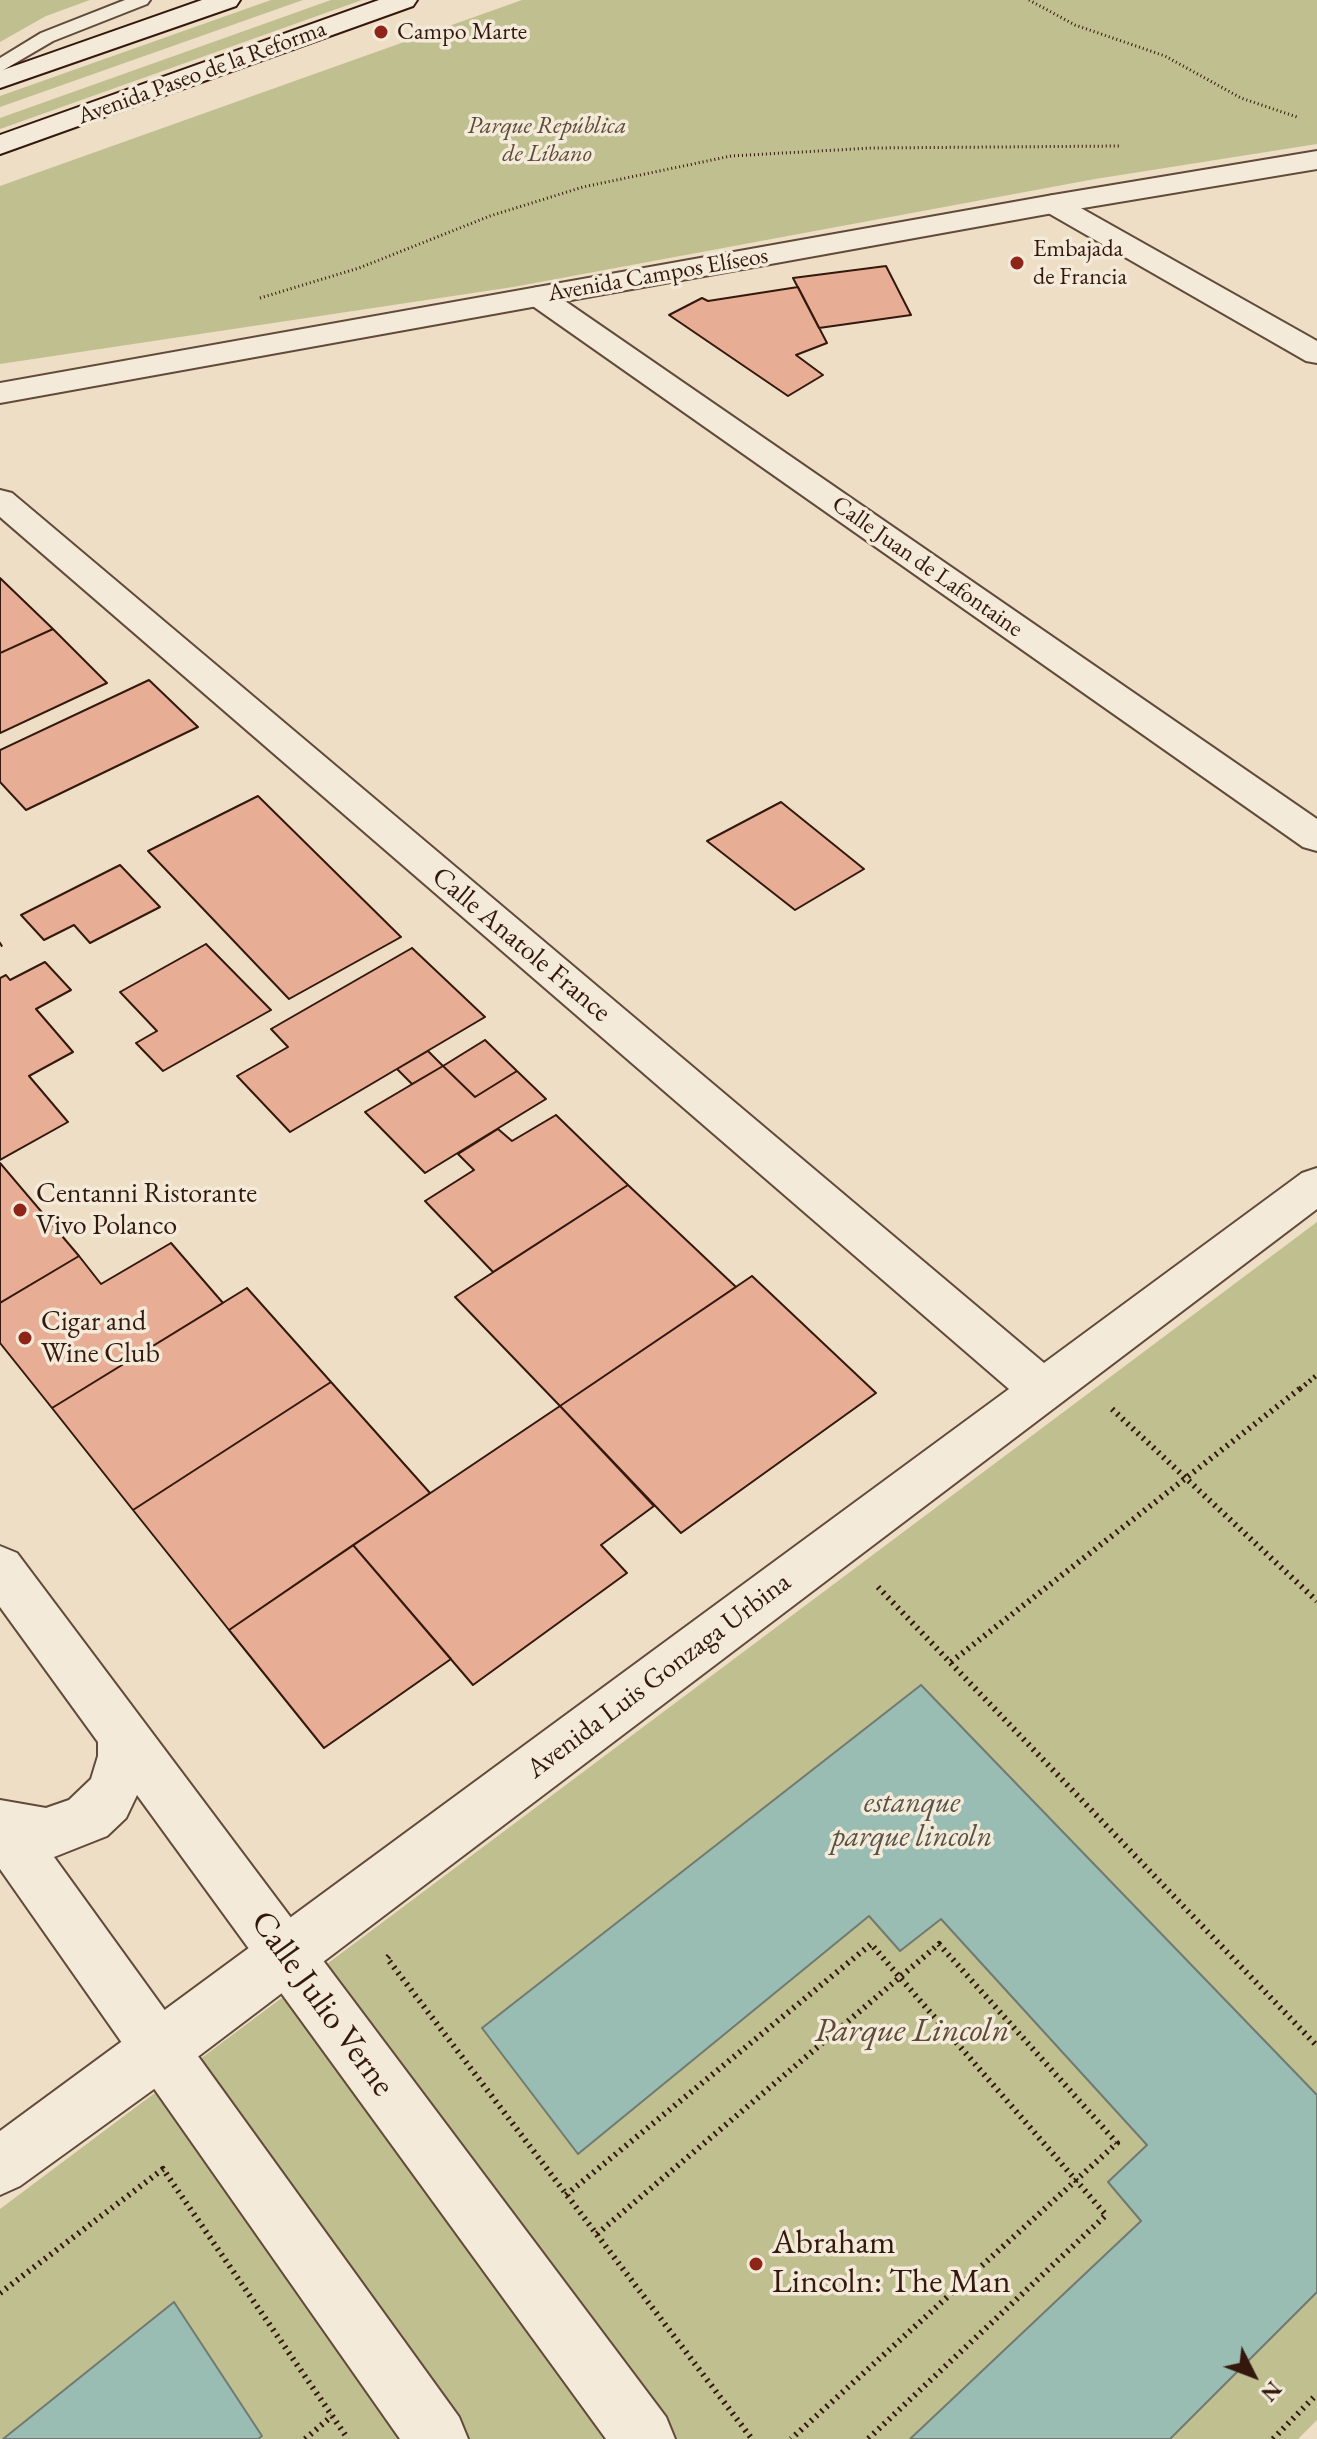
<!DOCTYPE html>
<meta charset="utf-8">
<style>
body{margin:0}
#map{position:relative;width:1317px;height:2439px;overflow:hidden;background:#eddec5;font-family:"EB Garamond",serif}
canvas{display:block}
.north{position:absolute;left:1213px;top:2335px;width:80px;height:80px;-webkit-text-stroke:6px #f3ead9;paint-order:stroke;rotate:132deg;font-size:22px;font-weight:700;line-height:32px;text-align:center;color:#34180d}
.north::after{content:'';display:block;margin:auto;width:28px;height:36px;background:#34180d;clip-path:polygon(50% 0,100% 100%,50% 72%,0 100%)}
</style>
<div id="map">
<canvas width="1317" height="2439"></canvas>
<div class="north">N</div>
</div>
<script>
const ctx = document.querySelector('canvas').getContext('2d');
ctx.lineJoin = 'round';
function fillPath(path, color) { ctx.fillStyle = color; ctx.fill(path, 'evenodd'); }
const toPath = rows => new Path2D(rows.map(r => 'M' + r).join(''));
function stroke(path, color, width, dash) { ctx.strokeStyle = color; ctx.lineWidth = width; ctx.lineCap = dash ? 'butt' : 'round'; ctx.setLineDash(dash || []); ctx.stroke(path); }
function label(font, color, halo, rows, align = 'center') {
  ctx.font = font + ' "EB Garamond",serif'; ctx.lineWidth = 7; ctx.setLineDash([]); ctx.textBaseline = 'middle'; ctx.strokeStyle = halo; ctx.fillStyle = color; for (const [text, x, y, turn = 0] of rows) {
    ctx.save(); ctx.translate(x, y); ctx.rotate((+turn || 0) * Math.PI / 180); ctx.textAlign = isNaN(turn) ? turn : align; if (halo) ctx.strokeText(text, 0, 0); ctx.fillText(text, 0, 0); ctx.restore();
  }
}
const green = toPath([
 [0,0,90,0,46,16,0,42],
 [271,0,303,0,0,107,0,96],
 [331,0,362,0,0,129,0,118],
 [522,0,1317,0,1317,144,1095,179,513,287,0,364,0,186],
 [1317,1222,1317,2420,1298,2439,0,2439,0,2209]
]);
const water = toPath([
 [921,1685,1317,2095,1317,2292,1170,2439,910,2439,1141,2221,1108,2182,1147,2145,941,1919,900,1951,869,1916,578,2154,482,2028,921,1685],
 [174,2302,262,2436,258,2439,3,2439,174,2302]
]);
const building = toPath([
 [886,266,911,315,819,328,793,278,886,266],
 [798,287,827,343,796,355,823,375,788,396,669,315,702,298,708,301,798,287],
 [0,578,53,629,0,653,0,578],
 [53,629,107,683,0,733,0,653,53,629],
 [149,680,198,727,26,810,0,782,0,750,149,680],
 [258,796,401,937,289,999,148,851,258,796],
 [781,802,864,869,795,910,707,841,781,802],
 [120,865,160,907,90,943,74,925,44,940,21,915,120,865],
 [206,944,271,1010,163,1071,136,1043,157,1031,120,992,206,944],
 [412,948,485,1017,290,1132,237,1076,288,1047,271,1029,412,948],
 [45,962,71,990,36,1009,73,1052,29,1076,68,1122,0,1160,0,978,6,975,10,980,45,962],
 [485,1040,517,1071,475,1097,443,1066,485,1040],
 [428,1051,443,1066,412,1084,397,1069,428,1051],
 [443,1066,475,1097,517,1071,546,1099,425,1173,365,1112,443,1066],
 [556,1115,628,1185,493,1272,425,1201,474,1170,458,1154,498,1129,512,1141,556,1115],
 [0,1163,79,1256,0,1303,0,1163],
 [628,1185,736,1287,560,1406,455,1297,628,1185],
 [171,1243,223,1303,52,1408,0,1343,0,1303,79,1256,101,1284,171,1243],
 [752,1276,876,1393,681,1533,560,1406,752,1276],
 [247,1288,331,1382,133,1510,52,1408,247,1288],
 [331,1382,430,1493,229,1630,133,1510,331,1382],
 [560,1406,654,1506,601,1545,627,1573,473,1685,353,1545,560,1406],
 [353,1545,451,1659,324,1748,229,1630,353,1545]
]);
const pathFar2 = toPath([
 [1029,0,1075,25,1165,56,1241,98,1297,117],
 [260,298,359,268,490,216,583,187,731,156,872,148,1120,146]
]);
const pathFar1 = toPath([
 [0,945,5,942],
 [1300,1389,1317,1375]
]);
const path = toPath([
 [1112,1409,1317,1601],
 [878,1587,1317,2046],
 [951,1662,1302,1387],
 [389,1956,387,1958,752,2439],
 [566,2195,871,1944,1106,2215,868,2439],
 [597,2234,939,1944,1117,2143,791,2439],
 [0,2293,163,2169,348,2439],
 [305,2439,332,2416],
 [1273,2439,1317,2394]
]);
const service = toPath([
 [125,0,150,0,147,4,53,41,0,72,0,58,41,33,125,0]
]);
const minor = toPath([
 [1053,195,1063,198,1317,341,1317,363,1306,361,1043,210,1038,204,1043,198,1053,195],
 [538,287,549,290,1317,819,1317,851,1303,847,527,302,523,296,527,290,538,287],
 [0,490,12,493,1044,1363,1302,1173,1317,1168,1317,1209,179,2071,20,2186,0,2195,0,2131,1009,1389,0,517,0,490]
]);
const tertiary = toPath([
 [1317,151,1317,169,1053,213,0,403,0,383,1053,195,1317,151],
 [0,1546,17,1553,666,2417,675,2439,606,2439,137,1795,126,1818,107,1836,54,1857,459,2417,468,2439,400,2439,0,1869,0,1800,46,1808,69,1800,91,1779,98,1756,98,1742,0,1607,0,1546]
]);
const secondary = toPath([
 [202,0,240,0,236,6,0,88,0,71,202,0],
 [379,0,417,0,413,6,0,154,0,135,379,0]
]);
const markers = [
 [381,32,8,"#8f2418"],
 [1017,263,8,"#8f2418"],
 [20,1210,8,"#8f2418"],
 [25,1338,8,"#8f2418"],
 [756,2264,8,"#8f2418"]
];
const farPoinames = [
 ["Campo Marte",397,32],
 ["Embajada",1033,249],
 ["de Francia",1033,277]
];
const farStreetnames = [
 ["Avenida Paseo de la Reforma",202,73,-20],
 ["Avenida Campos Elíseos",658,275,-10],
 ["Calle Juan de Lafontaine",927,567,35]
];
const farParknames = [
 ["Parque República",547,126],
 ["de Líbano",547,154]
];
const streetNames = [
 ["Calle Anatole France",521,945,40],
 ["Avenida Luis Gonzaga Urbina",659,1676,-37]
];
const poiNames = [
 ["Centanni Ristorante",36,1194],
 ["Vivo Polanco",36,1226],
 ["Cigar and",41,1322],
 ["Wine Club",41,1354]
];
const waterNames = [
 ["estanque",912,1804],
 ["parque lincoln",912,1838]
];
const nearStreetnames = [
 ["Calle Julio Verne",322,2004,54]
];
const nearParknames = [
 ["Parque Lincoln",912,2032]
];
const nearPoinames = [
 ["Abraham",772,2244],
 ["Lincoln: The Man",772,2283]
];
fillPath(green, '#c0bf8f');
fillPath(water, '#99bcb3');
stroke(water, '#717a71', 2);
fillPath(building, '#e7ad95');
stroke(building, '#34180d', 2);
stroke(service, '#624a3b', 4);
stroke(minor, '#624a3b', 4);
stroke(tertiary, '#624a3b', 4);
stroke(secondary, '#34180d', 4);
stroke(pathFar2, '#34180d', 3, [1, 3]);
stroke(pathFar1, '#34180d', 5, [2, 4]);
stroke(path, '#34180d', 6, [2, 5]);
fillPath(service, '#f3ead9');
fillPath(minor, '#f3ead9');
fillPath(tertiary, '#f3ead9');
fillPath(secondary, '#f3ead9');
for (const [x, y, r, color] of markers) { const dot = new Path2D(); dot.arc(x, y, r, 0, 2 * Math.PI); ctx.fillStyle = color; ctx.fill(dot); stroke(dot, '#f3ead9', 3); }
label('24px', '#34180d', '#f3ead9', farPoinames, 'left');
label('24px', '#34180d', '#f3ead9', farStreetnames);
label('italic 24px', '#5e4a34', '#f3ead9', farParknames);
label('28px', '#34180d', '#f3ead9', streetNames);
label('28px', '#34180d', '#f3ead9', poiNames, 'left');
label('italic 30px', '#575147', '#f3ead9', waterNames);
label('34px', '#34180d', '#f3ead9', nearStreetnames);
label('italic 34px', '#5e4a34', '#f3ead9', nearParknames);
label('34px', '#34180d', '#f3ead9', nearPoinames, 'left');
</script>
